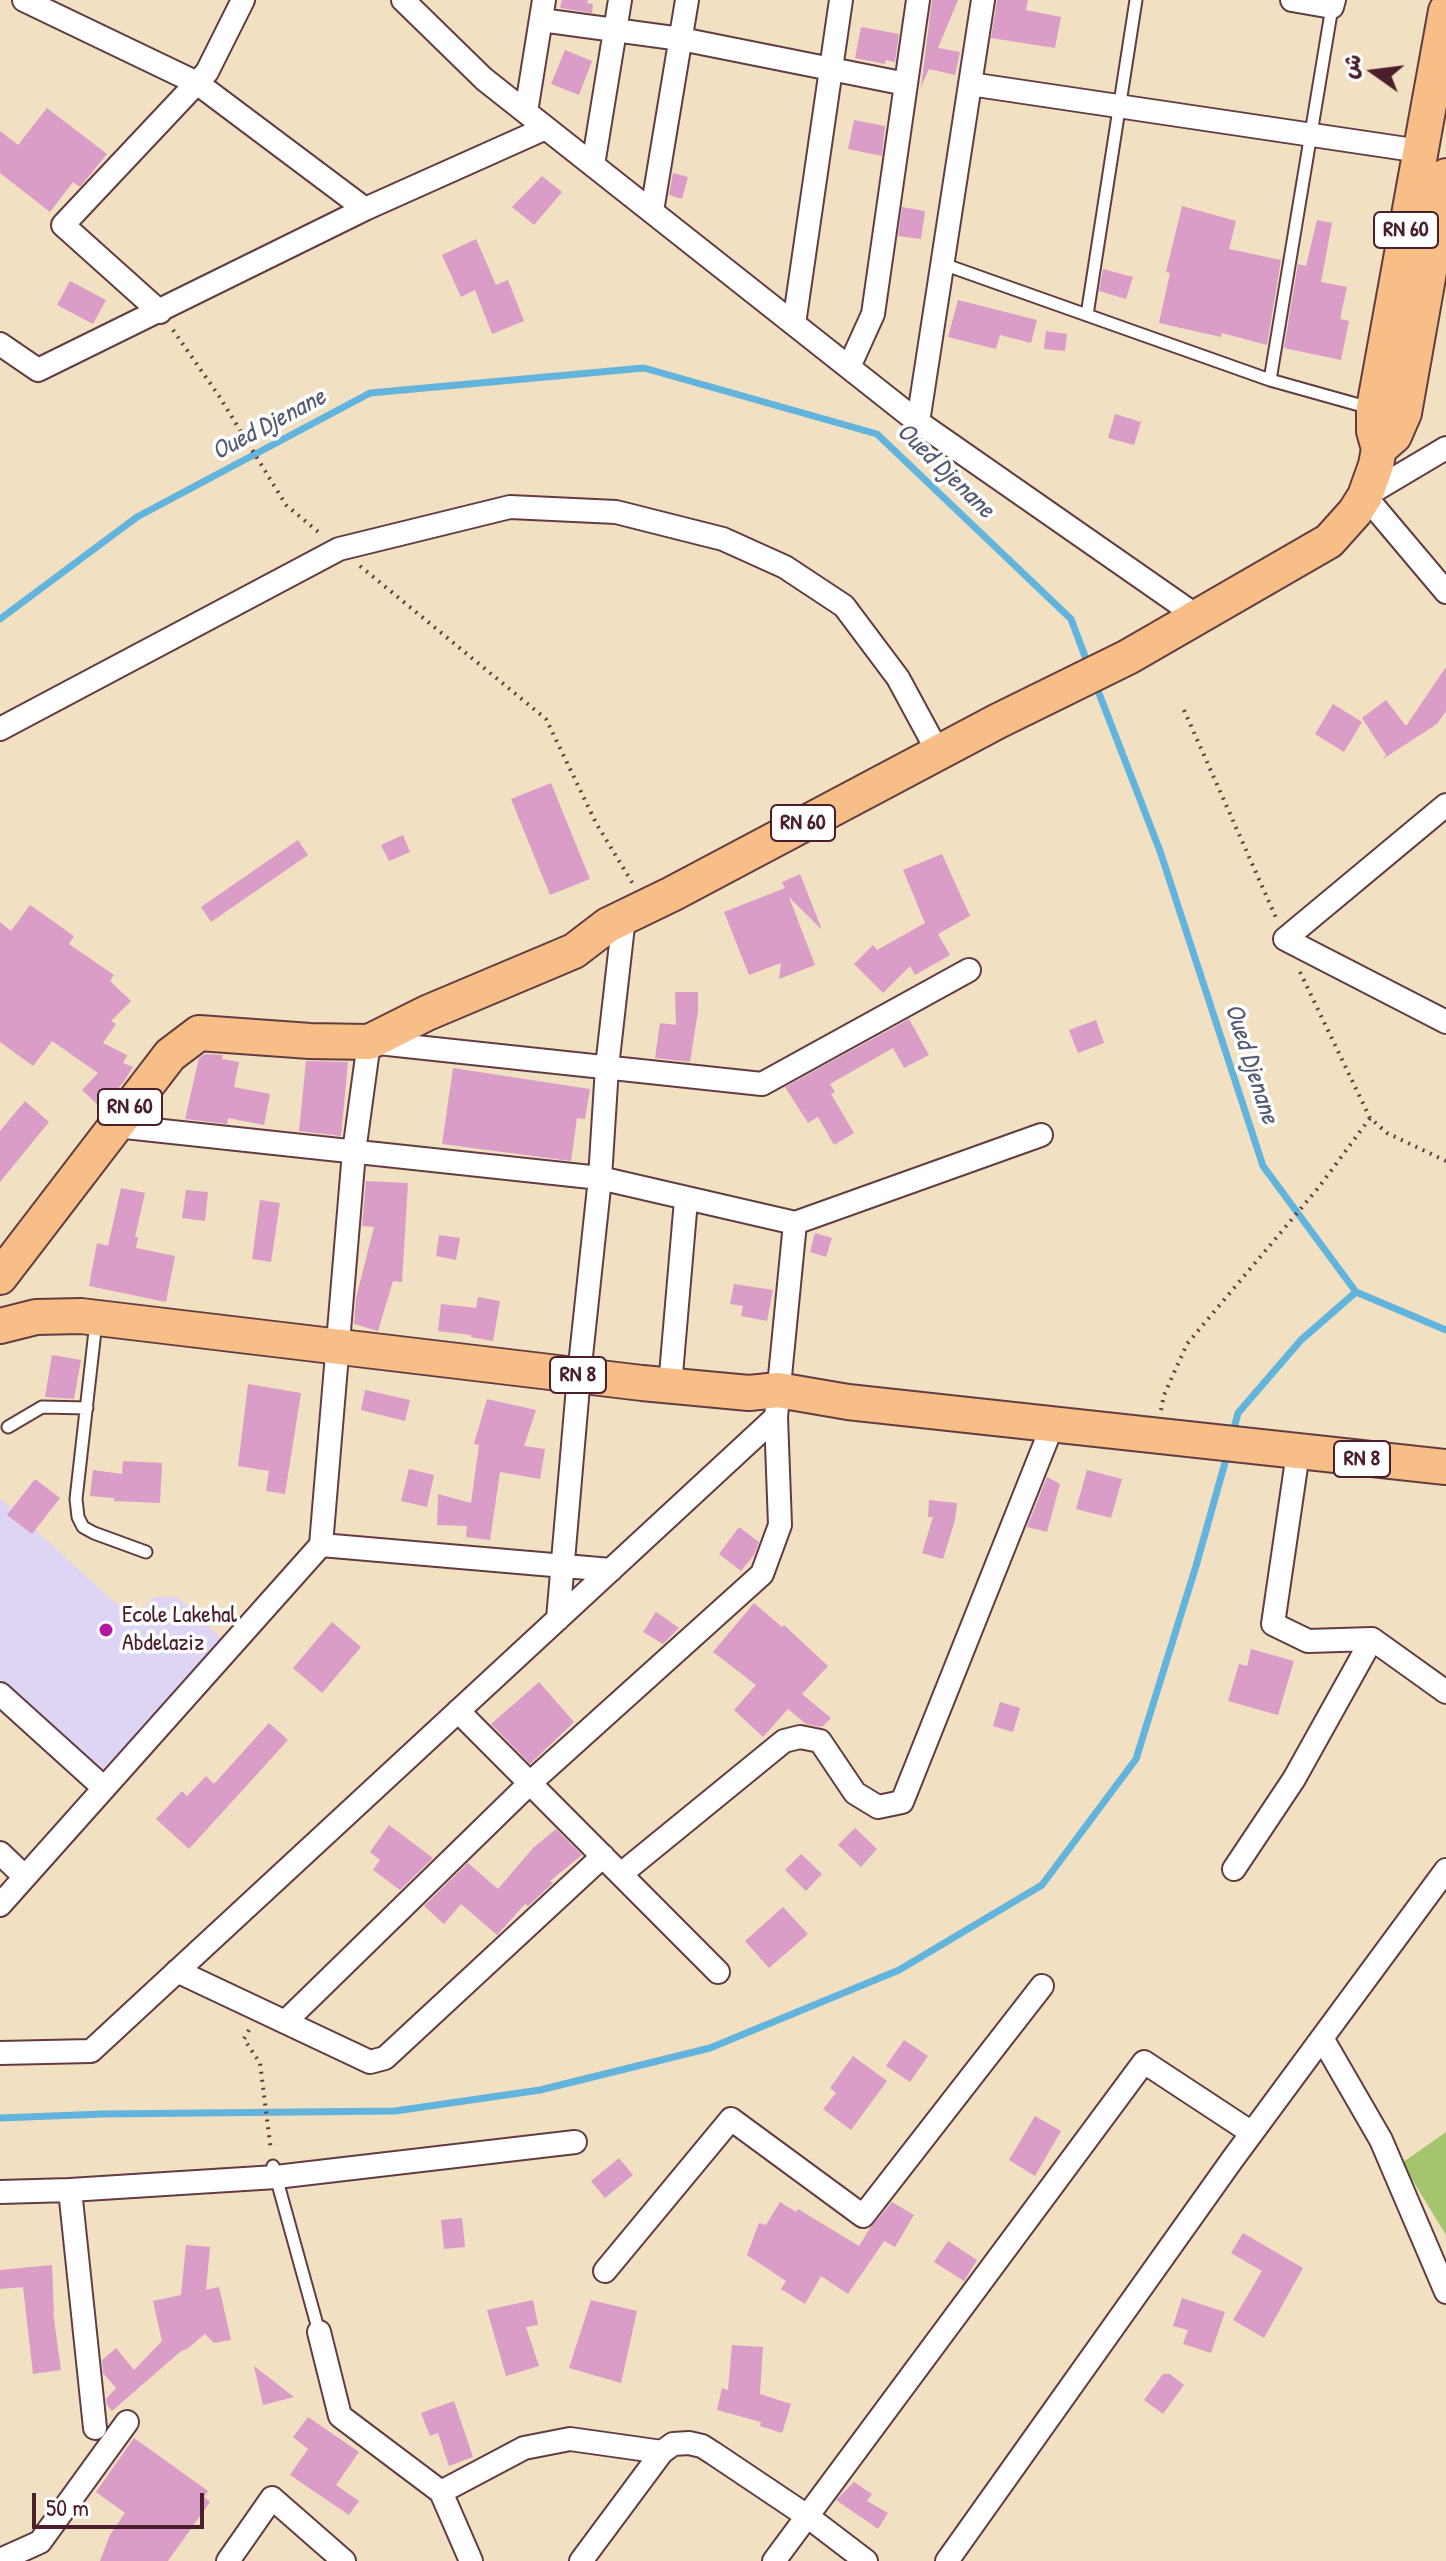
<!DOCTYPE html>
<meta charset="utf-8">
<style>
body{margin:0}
#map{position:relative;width:1446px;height:2561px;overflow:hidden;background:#f1e0c1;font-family:"Patrick Hand","Playpen Sans Arabic",sans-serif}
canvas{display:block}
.north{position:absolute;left:1334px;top:32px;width:80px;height:80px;-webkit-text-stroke:6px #fff;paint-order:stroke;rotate:284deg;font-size:22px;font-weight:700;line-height:32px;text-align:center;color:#4a1f2b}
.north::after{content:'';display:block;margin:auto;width:28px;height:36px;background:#4a1f2b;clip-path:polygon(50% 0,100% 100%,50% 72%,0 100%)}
.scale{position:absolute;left:32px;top:2493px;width:172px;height:36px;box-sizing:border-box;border:4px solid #4a1f2b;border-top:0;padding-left:10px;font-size:24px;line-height:28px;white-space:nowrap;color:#4a1f2b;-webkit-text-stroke:6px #fff;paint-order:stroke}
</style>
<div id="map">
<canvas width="1446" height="2561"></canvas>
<div class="north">ش</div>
<div class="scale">50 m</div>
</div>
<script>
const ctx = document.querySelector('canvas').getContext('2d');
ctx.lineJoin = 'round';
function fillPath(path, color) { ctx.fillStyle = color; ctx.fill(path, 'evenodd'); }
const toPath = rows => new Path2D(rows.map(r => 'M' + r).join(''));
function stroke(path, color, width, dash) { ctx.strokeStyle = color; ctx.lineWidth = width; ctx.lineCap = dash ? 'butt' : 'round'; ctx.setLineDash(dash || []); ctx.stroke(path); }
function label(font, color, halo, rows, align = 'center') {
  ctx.font = font + ' "Patrick Hand",sans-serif'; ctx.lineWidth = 7; ctx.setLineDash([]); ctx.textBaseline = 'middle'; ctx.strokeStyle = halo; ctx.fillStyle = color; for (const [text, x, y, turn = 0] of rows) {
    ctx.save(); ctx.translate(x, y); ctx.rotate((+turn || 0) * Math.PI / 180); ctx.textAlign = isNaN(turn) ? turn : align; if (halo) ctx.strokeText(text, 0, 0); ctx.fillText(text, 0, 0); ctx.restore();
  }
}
const built = toPath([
 [0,1498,133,1619,154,1597,178,1597,223,1640,100,1772,0,1679]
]);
const green = toPath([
 [1446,2132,1446,2235,1402,2163]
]);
const stream = toPath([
 [0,619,137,517,370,393,644,368,877,434,1071,619,1089,667],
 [1095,683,1160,851,1263,1166,1356,1292,1446,1330],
 [1232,1436,1238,1413,1301,1340,1356,1292],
 [0,2118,103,2114,395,2111,540,2090,710,2048,899,1970,1042,1885,1136,1759,1196,1566,1228,1452]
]);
const building = toPath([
 [562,0,588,0,587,3,593,4,592,13,560,8],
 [932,0,958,0,938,48,960,52,955,75,929,69,921,87],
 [997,0,1028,0,1026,10,1061,17,1055,48,991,38],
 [861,27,899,34,895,62,886,60,885,64,855,58],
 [565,50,592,61,579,95,551,84],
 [47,108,107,154,80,187,73,182,50,212,0,173,0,131,18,145],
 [854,120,885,126,882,156,848,149],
 [673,173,688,177,682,199,669,195],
 [542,176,562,192,534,225,512,207],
 [1182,206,1236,221,1229,249,1281,260,1267,345,1222,333,1221,337,1159,323,1170,273,1166,272],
 [902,207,925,211,921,239,898,236],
 [1317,220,1332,223,1321,282,1347,287,1340,319,1349,321,1341,360,1284,348,1298,264,1306,266],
 [476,239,496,285,508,280,524,321,492,334,475,290,461,297,442,255],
 [1103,269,1133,277,1126,299,1099,291],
 [70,281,106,300,93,324,57,305],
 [958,300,1037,320,1031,343,1000,335,996,349,948,337],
 [1046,331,1067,334,1065,351,1044,349],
 [1115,414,1141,422,1134,445,1108,438],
 [1446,667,1446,711,1437,724,1383,759,1386,755,1362,718,1386,700,1406,726],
 [1333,704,1362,722,1344,752,1315,734],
 [551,783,590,879,550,895,511,799],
 [403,835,410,852,389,861,381,845],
 [298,840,308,855,211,922,201,907],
 [942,854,970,916,938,934,950,955,915,975,910,966,883,993,854,964,873,945,877,950,925,923,903,870],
 [800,874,822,930,789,897,815,965,779,979,781,963,749,975,724,912,785,888,782,882],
 [30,905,74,936,69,944,114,975,110,981,131,1001,111,1021,116,1024,103,1043,127,1055,123,1063,133,1067,123,1083,100,1107,82,1090,98,1073,52,1041,33,1066,0,1042,0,922,11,931],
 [675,992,698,992,698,1011,690,1062,655,1058,660,1023,676,1025],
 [909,1019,929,1055,904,1068,893,1048,830,1084,835,1092,831,1094,854,1133,834,1145,818,1117,808,1123,785,1087],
 [1096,1020,1104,1043,1078,1053,1069,1030],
 [205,1054,223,1055,222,1059,239,1062,234,1087,270,1094,264,1125,228,1118,227,1124,185,1119,199,1058],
 [306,1061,348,1062,341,1136,299,1131],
 [453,1068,590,1089,585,1119,577,1118,571,1161,442,1144],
 [25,1101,49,1122,0,1182,0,1131],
 [366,1181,408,1183,402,1282,393,1281,378,1331,354,1324,356,1298,374,1227,362,1226],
 [121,1188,145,1193,135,1237,138,1237,136,1248,175,1256,166,1302,89,1286,97,1243,108,1246],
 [186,1190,208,1192,205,1221,182,1218],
 [260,1200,280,1203,271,1262,252,1259],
 [815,1233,832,1238,826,1257,810,1252],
 [439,1235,460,1238,456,1260,436,1256],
 [734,1284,773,1290,767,1321,741,1316,743,1306,730,1304],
 [478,1297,500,1301,493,1341,471,1337,471,1335,438,1331,441,1304,476,1308],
 [52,1355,81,1360,74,1399,45,1397],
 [248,1384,301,1393,285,1494,266,1491,269,1471,238,1466],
 [365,1390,410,1400,405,1421,361,1410],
 [487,1399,536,1410,524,1446,545,1449,540,1479,500,1472,490,1540,466,1537,467,1526,437,1525,438,1494,471,1503,479,1445,474,1444],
 [123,1461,162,1463,160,1503,114,1501,114,1498,90,1496,93,1470,122,1474],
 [409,1469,434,1475,427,1507,401,1501],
 [1087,1470,1122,1479,1111,1518,1076,1509],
 [1047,1477,1060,1484,1047,1532,1027,1527],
 [35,1479,60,1498,32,1534,7,1515],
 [929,1500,957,1503,955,1520,943,1559,922,1553,933,1517,928,1517],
 [739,1527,759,1542,754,1555,741,1571,719,1554],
 [754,1603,782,1627,784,1625,828,1666,802,1694,831,1718,822,1727,806,1724,788,1709,763,1737,734,1710,756,1685,713,1652],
 [656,1612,679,1628,663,1644,643,1632],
 [332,1622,361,1647,322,1693,293,1668],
 [1251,1649,1294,1661,1278,1715,1228,1701,1239,1664,1247,1666],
 [539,1682,574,1722,530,1764,491,1724],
 [1000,1702,1020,1708,1013,1732,993,1726],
 [269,1723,288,1740,189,1849,156,1819,182,1791,187,1796,206,1776,214,1784],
 [389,1825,433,1858,400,1890,373,1870,380,1860,370,1852],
 [855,1828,877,1849,861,1867,838,1845],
 [556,1829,582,1855,550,1881,553,1883,528,1906,525,1904,497,1935,461,1904,444,1924,424,1906,468,1863,498,1889,533,1848],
 [801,1854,822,1874,806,1891,785,1870],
 [783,1907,808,1934,769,1968,745,1941],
 [904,2040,928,2056,910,2082,886,2066],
 [853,2056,887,2081,851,2130,823,2109,836,2093,830,2088],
 [1035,2116,1061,2131,1035,2176,1009,2160],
 [619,2158,633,2175,605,2198,591,2181],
 [780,2202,796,2212,798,2209,859,2246,870,2228,892,2202,914,2215,895,2247,884,2241,848,2294,821,2276,805,2304,781,2289,786,2281,747,2255,759,2223,766,2225],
 [462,2218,465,2247,444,2249,441,2220],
 [1243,2233,1303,2268,1264,2338,1233,2320,1262,2271,1231,2253],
 [948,2241,977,2260,964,2281,934,2262],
 [186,2245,210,2247,206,2290,219,2287,231,2340,214,2343,205,2334,187,2349,181,2351,112,2411,107,2405,106,2399,116,2388,103,2373,102,2360,116,2348,134,2370,162,2341,153,2301,181,2295],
 [52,2265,54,2314,53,2312,61,2370,33,2374,23,2287,0,2289,0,2270],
 [1182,2298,1225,2312,1211,2353,1183,2344,1188,2330,1173,2326],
 [533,2300,538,2325,526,2327,539,2366,506,2376,487,2310],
 [591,2300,637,2311,621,2383,569,2368],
 [732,2345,763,2347,760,2394,791,2404,782,2433,760,2426,761,2422,717,2410,722,2388,728,2390],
 [254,2366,294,2397,263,2405],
 [1163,2374,1170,2374,1184,2385,1163,2414,1144,2400],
 [454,2401,473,2457,449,2466,438,2433,430,2436,421,2413],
 [308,2417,359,2452,336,2485,359,2501,349,2515,290,2475,308,2449,293,2437],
 [134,2438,208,2491,204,2497,210,2502,168,2561,100,2561,110,2535,125,2513,96,2492],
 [854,2482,872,2494,867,2501,888,2513,878,2529,836,2500]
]);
const path = toPath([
 [173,330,219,396,286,505,322,535],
 [360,566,546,719,596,823,633,884],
 [1184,710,1277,920],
 [1300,972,1370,1118,1387,1133,1446,1161],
 [1161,1410,1164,1395,1187,1344,1319,1187,1370,1118],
 [249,2030,244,2039,260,2063,271,2151]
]);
const lane = toPath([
 [943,264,1270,380,1370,408],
 [1087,315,1136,0],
 [1270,380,1332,7],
 [96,1322,76,1499,78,1517,83,1527,94,1533,146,1552],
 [8,1427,42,1407,87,1408],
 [273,2166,319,2332]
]);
const street = toPath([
 [24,0,197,83,365,209],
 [403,0,484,79,918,422,1198,617],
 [1292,0,1332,7,1334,0],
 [541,20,681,39,906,84],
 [970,84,1420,151],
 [526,112,544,0],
 [593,165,620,0],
 [652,211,687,0],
 [160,312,63,225,207,72,243,0],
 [794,324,841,0],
 [0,344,38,370,365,209,546,128],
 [849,367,873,314,918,0],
 [918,422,983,0],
 [1446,448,1365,496,1446,592],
 [0,729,339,549,510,507,616,512,723,539,785,567,844,606,898,678,938,752],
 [1446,805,1285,939,1446,1022],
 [116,1126,600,1178,795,1223,1041,1135],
 [670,1386,686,1200],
 [1298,1453,1273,1624,1308,1641,1372,1639,1446,1692],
 [321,1545,611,1570],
 [558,1619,579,1375,600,1178,607,1067,624,917],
 [0,1694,104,1788],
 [458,1711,718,1972],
 [0,1853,25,1877],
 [1234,1869,1294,1779,1372,1639],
 [621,1874,784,1741,800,1737,820,1741,855,1793,878,1807,902,1802,1053,1424],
 [0,1905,321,1545,354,1152,369,1042,762,1084,969,970],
 [177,1971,370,2062,385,2058,603,1856],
 [285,2022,530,1783,762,1574,780,1525,776,1417],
 [1322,2038,1381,2140,1446,2292],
 [0,2053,91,2051,776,1417,795,1223],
 [0,2192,70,2190],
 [605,2271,731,2119,863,2216,1042,1986],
 [319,2332,340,2416,441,2492,471,2561],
 [95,2428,70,2190,276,2177,575,2142],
 [441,2492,524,2448,570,2439,662,2452],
 [0,2560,40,2542,127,2422],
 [228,2561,272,2498,344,2561],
 [581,2561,662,2452,673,2444,689,2443,702,2446,713,2453,807,2516,866,2561],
 [774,2561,1144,2062,1252,2133],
 [947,2561,1232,2160,1446,1870]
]);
const primary = toPath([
 [1379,449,1394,436,1404,413,1446,176],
 [0,1277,170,1055,199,1033,310,1041,369,1042,427,1013,574,951,608,925,672,894,998,721,1128,657,1329,541,1355,512,1365,496,1376,465,1379,449,1374,431,1374,408,1446,11],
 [0,1326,36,1317,81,1316,642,1383,749,1393,778,1390,848,1402,1446,1467]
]);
const markers = [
 [106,1630,8,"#b5179e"]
];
const shields = [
 [1406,230,64],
 [803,823,64],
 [130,1107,64],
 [578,1375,56],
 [1362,1459,56]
];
const shieldNames = [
 ["RN 60",1406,230],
 ["RN 60",803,823],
 ["RN 60",130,1107],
 ["RN 8",578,1375],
 ["RN 8",1362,1459]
];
const poiNames = [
 ["Ecole Lakehal",122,1616],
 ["Abdelaziz",122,1644]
];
const waterNames = [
 ["Oued Djenane",269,425,-28],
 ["Oued Djenane",945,471,44],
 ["Oued Djenane",1251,1064,72]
];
fillPath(built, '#ded5f5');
fillPath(green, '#a4c56e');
stroke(stream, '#62b4dd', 7);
fillPath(building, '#da9dc8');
stroke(lane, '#633c42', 15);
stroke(street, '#633c42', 26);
stroke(primary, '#633c42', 38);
stroke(path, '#633c42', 4, [2, 6]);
stroke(lane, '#fff', 11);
stroke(street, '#fff', 22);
stroke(primary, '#f7be88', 34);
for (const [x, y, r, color] of markers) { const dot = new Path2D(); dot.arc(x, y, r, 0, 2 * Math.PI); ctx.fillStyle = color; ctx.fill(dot); stroke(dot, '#fff', 3); }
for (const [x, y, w] of shields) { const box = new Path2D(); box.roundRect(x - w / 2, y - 18, w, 36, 6); ctx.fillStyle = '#fff'; ctx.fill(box); stroke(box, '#4a1f2b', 2); }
label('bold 22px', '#4a1f2b', null, shieldNames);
label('24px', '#4a1f2b', '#fff', poiNames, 'left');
label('italic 26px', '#545b72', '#fff', waterNames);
</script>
